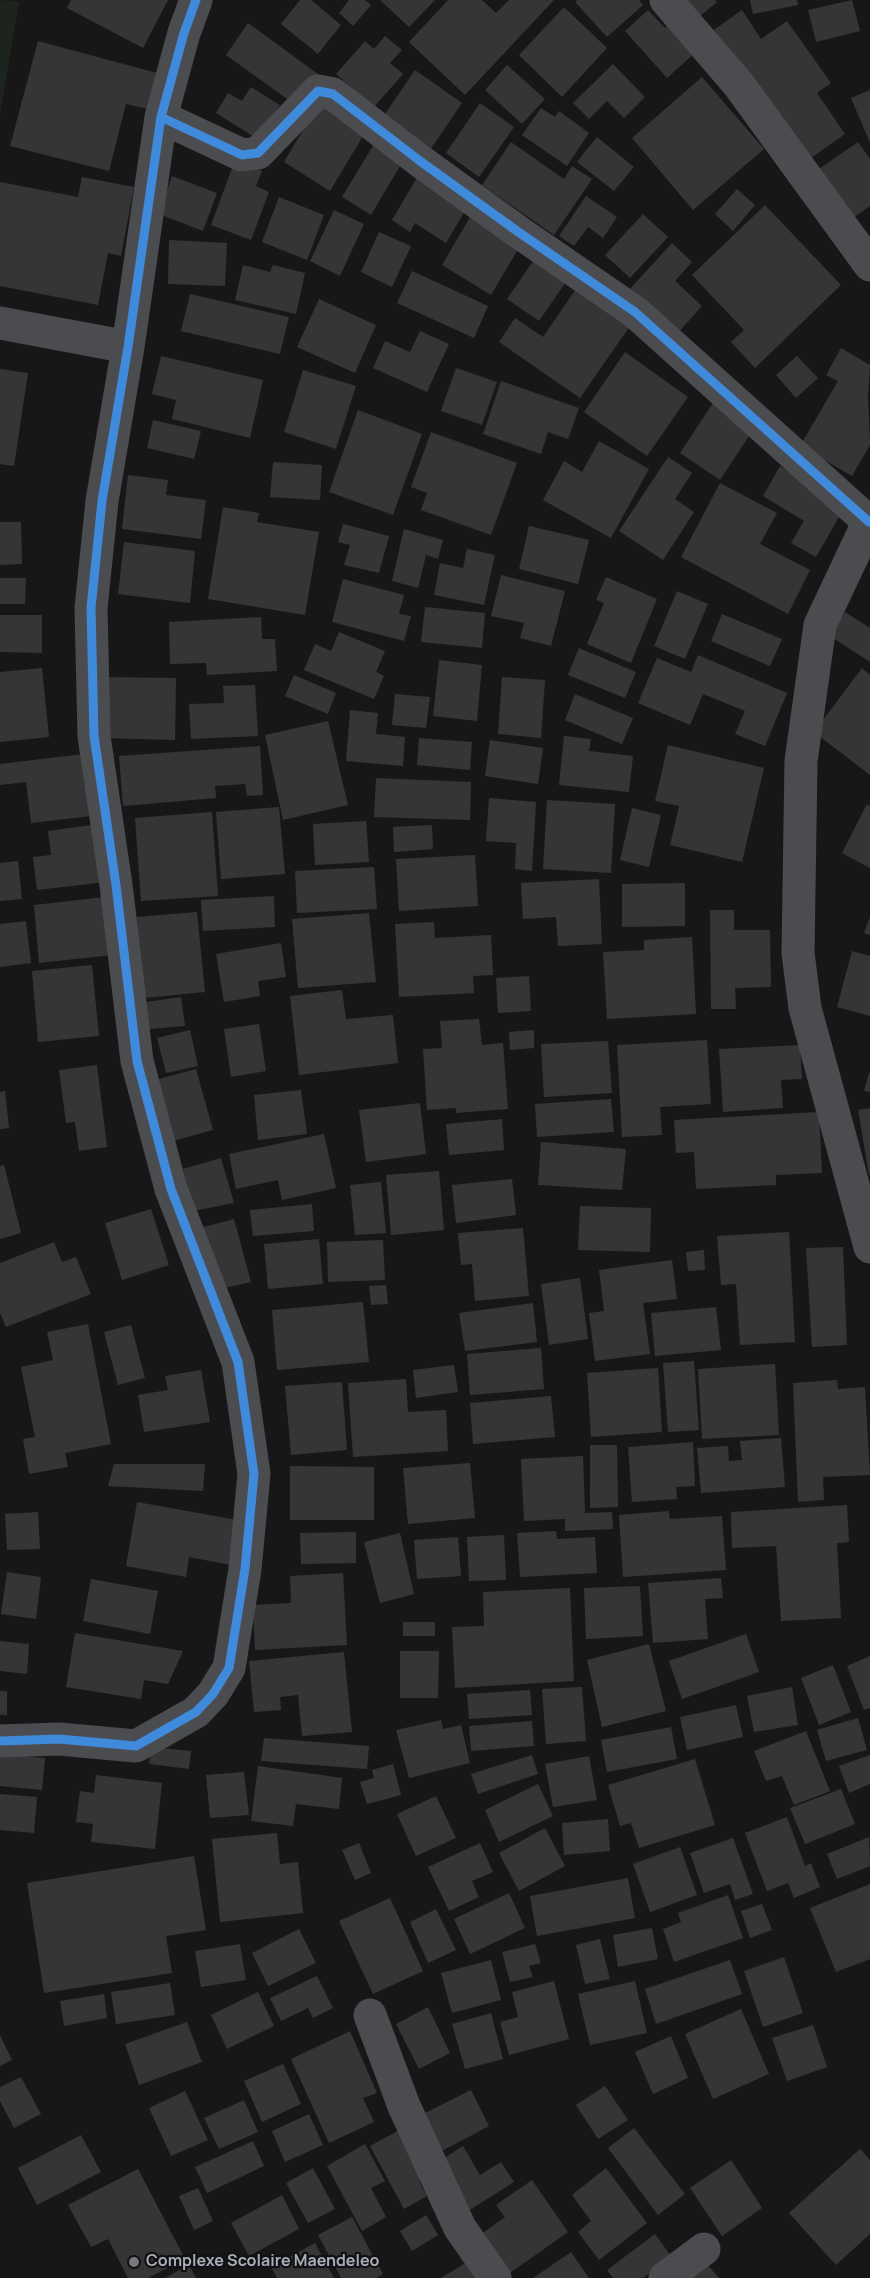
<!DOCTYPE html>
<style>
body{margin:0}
canvas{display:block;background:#171717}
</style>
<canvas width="870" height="2278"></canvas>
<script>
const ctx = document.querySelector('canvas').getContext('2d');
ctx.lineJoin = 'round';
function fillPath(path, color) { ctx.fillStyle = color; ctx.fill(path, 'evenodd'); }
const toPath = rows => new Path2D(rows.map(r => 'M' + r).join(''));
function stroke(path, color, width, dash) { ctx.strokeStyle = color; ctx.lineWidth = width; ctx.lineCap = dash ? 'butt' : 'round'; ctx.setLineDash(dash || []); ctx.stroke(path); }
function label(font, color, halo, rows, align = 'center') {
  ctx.font = font + ' Manrope,sans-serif'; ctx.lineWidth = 4.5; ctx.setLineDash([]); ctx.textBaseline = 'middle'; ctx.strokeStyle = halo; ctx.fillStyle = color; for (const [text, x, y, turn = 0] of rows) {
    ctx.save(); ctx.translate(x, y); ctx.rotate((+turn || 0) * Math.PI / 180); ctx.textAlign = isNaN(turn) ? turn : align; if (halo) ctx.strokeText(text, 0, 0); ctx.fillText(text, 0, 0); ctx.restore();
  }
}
const green = toPath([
 [0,0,19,2,0,115]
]);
const building = toPath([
 [71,0,168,0,143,48,67,8],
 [300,0,311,0,341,25,318,54,281,24],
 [349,0,365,0,371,5,353,26,339,13],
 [380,0,435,0,409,27],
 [448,0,482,0,496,13,509,0,554,0,465,95,409,42],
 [577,0,639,0,643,5,607,37,575,2],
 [677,0,715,0,717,2,694,21],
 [750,0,797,0,798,5,753,14],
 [852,0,860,31,816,42,808,10],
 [564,7,607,48,562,97,519,55],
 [648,10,665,28,672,21,698,50,667,78,625,31],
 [742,10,761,39,787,21,831,83,817,93,845,134,807,161,708,34],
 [248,23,322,77,290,101,226,55],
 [385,36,402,50,390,63,403,74,374,107,336,74,365,41,374,49],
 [38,41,157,73,147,109,126,104,109,171,10,146],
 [613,64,645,97,624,118,607,101,589,119,573,103],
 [507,65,545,99,522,124,485,90],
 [415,70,462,103,428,153,381,120],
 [702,77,764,149,693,210,632,138],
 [251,87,280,105,259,140,216,113,228,93,242,101],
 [870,90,870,143,851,98],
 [322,98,369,126,330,191,284,162],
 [480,103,514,127,479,177,446,153],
 [541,108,555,117,559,111,589,133,567,166,522,135],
 [597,137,634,167,614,191,577,162],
 [511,142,564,179,572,166,592,179,554,235,482,185],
 [858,142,870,159,870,206,853,218,819,169],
 [374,144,403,161,371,215,342,197],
 [235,160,262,171,256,186,269,192,251,240,211,225],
 [172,176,217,193,203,231,159,214],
 [418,176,468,206,446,243,415,223,410,232,392,220],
 [82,177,134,187,121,256,108,253,98,305,0,286,0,182,78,197],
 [737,189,755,205,733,231,715,214],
 [586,196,617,217,603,238,588,227,574,246,559,236],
 [279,197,324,215,307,260,262,242],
 [765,205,841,285,755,368,731,342,744,330,692,275],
 [334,210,364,224,340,276,310,261],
 [473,212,523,241,491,295,442,265],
 [643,214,668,237,630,278,605,255],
 [379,232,411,246,392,287,361,272],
 [169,240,227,243,225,286,168,284],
 [672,243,692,262,675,281,702,306,677,334,629,290],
 [536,257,568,279,539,321,507,299],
 [243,265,270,272,273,265,305,273,296,314,235,300],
 [412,271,488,306,474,338,397,303],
 [576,289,630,326,580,398,499,342,515,318,543,337],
 [190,294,289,317,280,354,181,331],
 [319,299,376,325,355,373,297,347],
 [420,331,449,344,427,392,373,368,385,341,410,352],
 [841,348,870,365,868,396,870,445,852,476,800,446,838,381,826,375],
 [625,352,688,397,647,456,584,412],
 [161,356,263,380,250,438,172,419,176,400,152,394],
 [797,356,818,378,796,398,776,375],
 [456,368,497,382,482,425,441,411],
 [0,369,28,373,14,466,0,464],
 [303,370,356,386,336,449,284,432],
 [501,381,579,408,568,439,548,432,541,454,483,434],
 [715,400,755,427,720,480,680,453],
 [358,410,422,434,393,515,329,492],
 [153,420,201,431,194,459,147,448],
 [431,432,517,463,491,535,421,510,427,493,411,487],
 [599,441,649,469,611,538,543,500,564,461,582,472],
 [668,457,692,473,675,499,694,512,663,560,619,531],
 [273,462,322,465,320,500,270,497],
 [780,466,846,505,816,557,791,543,804,521,763,496],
 [128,475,168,480,166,495,206,500,201,539,122,529],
 [720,483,777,513,760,544,810,570,788,614,681,557],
 [223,507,259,513,257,522,319,532,305,615,208,599],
 [0,522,21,522,22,564,0,565],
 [343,524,389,536,379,573,344,565,350,545,338,542],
 [529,526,589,540,578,584,519,569],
 [404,529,443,540,438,559,426,555,418,588,392,581],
 [124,542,195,551,190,603,118,594],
 [467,549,495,555,484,605,434,595,440,563,463,568],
 [501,575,565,591,551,646,520,638,524,623,491,616],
 [606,577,657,599,631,663,587,644,604,603,596,600],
 [0,578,26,578,25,604,0,604],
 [343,579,404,595,399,614,411,616,404,641,332,622],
 [677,591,708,604,685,659,654,646],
 [425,607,485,613,482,648,421,642],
 [845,612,870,628,870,662,830,636],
 [722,614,782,639,770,666,711,641],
 [0,615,42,615,42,653,0,652],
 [261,617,262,639,275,639,277,671,207,675,206,663,170,664,169,622],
 [339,632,385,651,376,672,384,676,374,699,304,670,315,644,331,651],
 [579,648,636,672,625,698,568,675],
 [698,655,787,693,765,746,735,734,745,711,703,694,690,725,638,703,657,658,691,672],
 [439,660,482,665,477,721,433,716],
 [42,668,49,737,0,742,0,672],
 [862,668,870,675,870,775,814,732],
 [294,675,336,693,328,714,285,696],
 [103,677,176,678,175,740,101,738],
 [502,677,545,680,541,738,498,734],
 [255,685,258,736,191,739,189,704,224,703,223,686],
 [395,694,430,697,426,728,392,725],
 [575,694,633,718,622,744,565,720],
 [350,710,378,713,376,734,405,737,403,766,346,761],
 [328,721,348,805,283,820,265,735],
 [564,736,591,739,589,751,633,756,629,792,559,785],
 [419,738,472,742,470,770,417,765],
 [490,740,543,748,538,784,485,776],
 [668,745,764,768,742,862,670,845,679,806,655,801],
 [260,746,263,795,247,796,245,784,215,786,216,798,123,806,119,756],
 [83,754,91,816,31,823,26,782,0,785,0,764],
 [376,778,471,782,470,820,374,817],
 [489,798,536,802,532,871,515,869,516,843,486,841],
 [547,800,615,804,611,873,543,869],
 [867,804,870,806,870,868,842,853],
 [279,807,285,874,221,879,216,812],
 [632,808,661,815,649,867,620,860],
 [212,812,218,896,141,901,135,818],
 [366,821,369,862,315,865,313,824],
 [99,824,106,882,37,890,33,857,51,855,48,831],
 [432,825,433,849,394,852,393,827],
 [475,855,478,906,399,911,396,859],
 [18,861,22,899,0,901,0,863],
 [374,867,377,909,297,913,295,871],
 [599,879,602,944,558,946,556,917,523,919,521,883],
 [685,883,685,926,622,927,622,884],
 [274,896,275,927,203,931,201,900],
 [105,897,112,955,39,963,34,905],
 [710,910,734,910,734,930,770,930,771,987,735,988,736,1009,711,1009],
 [197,912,205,992,145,998,136,917],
 [369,913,376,982,298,988,292,919],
 [870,917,870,935,864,933],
 [26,921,31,963,0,967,0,924],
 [434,922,435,938,491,935,493,975,473,976,474,993,399,997,395,924],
 [692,937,696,1014,607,1019,603,952,644,950,644,940],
 [281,943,286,977,258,981,260,996,224,1002,216,954],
 [852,951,870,956,870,1016,837,1007],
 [92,965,99,1036,38,1042,32,971],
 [529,976,531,1011,498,1013,496,978],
 [342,990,346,1019,393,1015,398,1063,299,1075,290,996],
 [181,997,185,1026,149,1029,146,1002],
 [479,1019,482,1045,503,1043,508,1109,456,1113,456,1108,427,1110,423,1049,442,1048,440,1021],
 [259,1024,266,1071,231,1077,224,1029],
 [190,1030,198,1066,166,1073,157,1038],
 [534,1030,534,1048,510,1050,509,1032],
 [707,1040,711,1104,660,1107,662,1135,622,1137,617,1045],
 [608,1041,612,1093,544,1097,541,1044],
 [800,1045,802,1079,781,1080,783,1108,723,1112,719,1049],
 [97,1065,107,1147,79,1151,75,1122,66,1123,59,1070],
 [196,1069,213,1130,169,1142,152,1081],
 [869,1073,870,1073,870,1092,864,1091],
 [301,1090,307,1134,258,1140,254,1095],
 [5,1091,9,1128,0,1129,0,1092],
 [611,1099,614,1132,537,1137,535,1104],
 [420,1103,426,1154,366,1162,359,1110],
 [870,1108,870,1175,869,1175,858,1110],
 [819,1112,822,1173,776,1175,776,1185,696,1189,694,1152,676,1153,674,1120],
 [502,1119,504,1150,449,1155,446,1124],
 [324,1134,336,1188,282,1200,278,1180,236,1189,229,1154],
 [541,1142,626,1149,622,1190,538,1185],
 [221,1158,234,1203,193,1211,183,1169],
 [4,1165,21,1233,0,1239,0,1166],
 [439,1171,444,1230,391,1235,386,1175],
 [512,1179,516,1215,456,1223,452,1185],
 [381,1182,386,1233,355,1235,350,1185],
 [312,1204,314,1231,253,1236,250,1210],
 [580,1206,651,1208,650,1252,578,1250],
 [151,1209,169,1265,122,1280,105,1223],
 [234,1219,251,1282,212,1291,196,1229],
 [523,1228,529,1296,475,1301,472,1264,461,1265,458,1233],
 [789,1232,795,1342,740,1345,736,1284,721,1285,717,1236],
 [319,1239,323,1284,268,1289,264,1244],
 [383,1240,385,1280,328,1282,327,1242],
 [54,1242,62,1262,76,1257,91,1294,6,1327,0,1313,0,1263],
 [843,1247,847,1345,812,1347,806,1248],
 [704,1250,705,1270,688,1271,686,1252],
 [672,1260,677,1299,643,1303,650,1354,595,1361,589,1313,604,1311,599,1270],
 [580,1278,588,1339,549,1345,541,1284],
 [386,1285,388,1304,371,1305,369,1286],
 [363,1302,369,1362,277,1370,272,1310],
 [533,1303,537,1342,465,1351,459,1313],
 [716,1307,721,1350,655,1356,651,1313],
 [88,1324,111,1444,65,1453,68,1467,29,1474,23,1439,35,1437,21,1367,53,1360,47,1332],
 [131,1325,145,1378,118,1385,104,1332],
 [541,1348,544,1389,470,1395,467,1354],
 [694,1361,699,1430,668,1432,663,1363],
 [775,1364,779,1435,702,1439,698,1369],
 [454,1365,458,1392,416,1398,413,1370],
 [658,1368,662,1432,591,1437,587,1373],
 [201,1370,210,1422,144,1432,138,1395,168,1390,165,1376],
 [406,1379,408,1412,446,1410,448,1451,353,1457,348,1383],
 [837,1380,838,1389,865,1387,870,1475,823,1477,824,1500,798,1502,793,1383],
 [342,1382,347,1450,291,1455,285,1386],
 [551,1396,555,1437,473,1444,470,1403],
 [781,1438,785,1487,701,1493,697,1448,728,1446,729,1461,742,1460,740,1441],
 [693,1442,695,1486,676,1487,677,1499,632,1502,628,1447],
 [590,1445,617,1445,618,1507,590,1508],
 [583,1456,585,1513,612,1512,613,1529,565,1531,565,1519,524,1521,521,1459],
 [470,1463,475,1518,408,1524,403,1468],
 [114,1464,205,1464,203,1491,108,1486],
 [290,1466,374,1467,374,1520,290,1520],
 [137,1502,243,1521,236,1566,189,1557,186,1577,126,1566],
 [847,1505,849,1542,837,1543,841,1618,781,1621,776,1546,732,1548,731,1512],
 [669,1511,670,1519,722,1516,726,1570,623,1577,619,1515],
 [38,1512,40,1549,7,1550,5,1514],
 [556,1531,557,1539,595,1537,597,1573,520,1577,517,1533],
 [356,1532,356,1563,301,1564,300,1533],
 [400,1533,414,1594,380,1603,364,1542],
 [504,1535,506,1580,469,1581,467,1537],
 [458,1537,461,1576,417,1579,414,1540],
 [7,1572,41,1577,36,1619,1,1614],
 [343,1573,347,1645,255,1650,253,1605,291,1603,290,1576],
 [721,1578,723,1598,705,1599,708,1639,653,1643,648,1583],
 [91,1579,158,1591,150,1634,83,1621],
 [640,1586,643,1636,586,1639,584,1588],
 [570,1588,574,1681,455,1688,452,1627,484,1626,483,1592],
 [403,1622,435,1622,435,1636,403,1636],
 [75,1633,183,1651,168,1684,144,1680,141,1699,66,1687],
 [746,1634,759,1672,682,1699,669,1661],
 [0,1641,29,1644,27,1674,0,1671],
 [649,1644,666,1711,602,1727,587,1660],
 [400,1651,439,1651,438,1698,400,1698],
 [344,1652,352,1732,302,1736,298,1695,280,1697,281,1710,254,1712,249,1661],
 [870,1656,870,1708,864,1710,847,1666],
 [833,1665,851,1712,819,1725,801,1678],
 [582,1687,586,1741,546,1744,542,1689],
 [792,1687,798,1725,754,1732,747,1696],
 [530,1690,532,1715,469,1719,467,1694],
 [0,1691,7,1691,7,1715,0,1715],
 [736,1705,743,1737,687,1750,680,1717],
 [858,1718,867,1750,826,1761,817,1730],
 [441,1720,443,1729,461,1725,470,1763,409,1778,396,1730],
 [532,1721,534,1746,471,1751,469,1726],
 [671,1727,677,1759,607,1772,601,1740],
 [806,1731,830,1791,794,1805,782,1776,766,1781,754,1751],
 [264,1738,369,1746,367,1769,261,1761],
 [151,1747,191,1751,189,1769,149,1764],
 [0,1754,45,1758,42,1790,0,1786],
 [532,1755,538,1774,478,1794,471,1774],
 [870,1755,870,1784,849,1793,839,1766],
 [589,1756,597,1800,553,1807,545,1764],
 [695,1759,715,1825,639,1848,631,1823,620,1826,608,1785],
 [393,1764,401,1795,367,1804,360,1782,374,1778,372,1770],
 [258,1766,342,1778,339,1809,296,1804,293,1826,251,1821],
 [244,1772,249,1815,210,1818,206,1775],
 [96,1775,162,1783,155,1849,91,1842,93,1824,76,1822,80,1791,94,1793],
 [538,1784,553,1816,499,1842,485,1810],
 [841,1789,855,1824,805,1844,790,1808],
 [0,1794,37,1797,34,1833,0,1830],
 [436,1796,456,1838,416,1856,397,1814],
 [787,1817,805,1866,811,1863,820,1887,794,1898,788,1883,767,1891,745,1833],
 [608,1819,610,1851,564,1855,562,1823],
 [545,1828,565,1866,519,1891,499,1853],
 [277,1833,280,1864,298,1862,303,1913,220,1922,212,1839],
 [869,1837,870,1866,837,1879,827,1854],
 [733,1838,753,1894,735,1900,730,1884,704,1893,690,1853],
 [359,1843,371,1873,355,1880,342,1850],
 [480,1843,493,1872,472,1881,479,1897,449,1911,428,1867],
 [680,1847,697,1895,650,1912,633,1864],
 [194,1856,206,1930,166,1936,172,1973,44,1993,27,1883],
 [628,1878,635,1918,537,1936,530,1896],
 [870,1884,870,1959,836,1972,810,1908],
 [509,1893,525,1928,470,1954,454,1919],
 [728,1895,743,1938,674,1962,663,1929,681,1922,678,1913],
 [390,1898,423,1971,373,1994,339,1921],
 [762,1904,772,1930,750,1938,741,1911],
 [436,1909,456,1950,428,1963,410,1922],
 [652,1928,658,1959,618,1967,613,1935],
 [299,1929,316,1963,268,1986,252,1953],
 [600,1939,610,1979,585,1984,576,1945],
 [240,1944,246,1980,201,1987,195,1951],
 [535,1944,541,1963,529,1966,533,1977,510,1982,502,1952],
 [784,1957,803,2013,763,2027,744,1971],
 [491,1960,501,2000,452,2013,441,1973],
 [730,1960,742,1994,656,2024,645,1989],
 [317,1976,333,2008,313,2018,308,2008,281,2021,270,1998],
 [554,1981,569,2039,509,2055,500,2022,518,2017,512,1992],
 [635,1981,647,2033,590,2045,578,1994],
 [170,1983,175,2015,116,2024,111,1992],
 [258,1992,274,2026,227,2049,211,2015],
 [104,1994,107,2018,64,2026,60,2001],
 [428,2007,450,2053,419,2069,396,2024],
 [741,2009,769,2074,713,2099,685,2034],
 [491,2013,503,2059,465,2069,452,2024],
 [187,2022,202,2062,139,2085,125,2044],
 [813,2025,827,2067,787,2081,772,2038],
 [350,2031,377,2093,363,2098,374,2122,329,2143,291,2059],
 [0,2035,12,2060,0,2066],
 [671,2036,688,2078,653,2094,635,2052],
 [283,2064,301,2104,262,2122,244,2081],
 [21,2077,41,2114,14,2128,0,2101,0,2087],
 [605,2086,628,2120,598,2139,576,2105],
 [471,2090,489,2126,438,2153,419,2116],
 [185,2091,208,2140,171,2156,149,2108],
 [244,2100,258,2132,219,2149,204,2118],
 [309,2114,323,2145,285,2162,272,2131],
 [405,2127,431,2174,419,2181,427,2196,404,2209,370,2146],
 [634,2128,685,2194,658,2215,608,2148],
 [81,2135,101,2172,37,2205,18,2168],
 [253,2141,264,2166,207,2193,195,2167],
 [365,2144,385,2181,371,2188,386,2217,362,2231,327,2166],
 [463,2146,480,2175,501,2162,514,2182,468,2211,438,2162],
 [860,2149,870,2160,870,2234,836,2265,789,2213],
 [731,2160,762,2208,722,2236,690,2188],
 [313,2168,335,2209,308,2223,286,2183],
 [606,2168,647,2223,599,2260,578,2232,591,2221,572,2195],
 [138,2169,185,2259,148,2278,128,2278,108,2239,91,2247,68,2205],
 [532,2180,568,2232,503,2278,476,2238,505,2217,496,2205],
 [198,2188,213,2221,194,2230,179,2196],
 [282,2195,299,2229,249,2256,231,2223],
 [426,2215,438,2235,412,2251,400,2231],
 [352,2217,383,2274,377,2278,341,2278,318,2235],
 [655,2234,671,2256,643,2278,613,2278,607,2270],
 [315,2243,334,2278,277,2278,271,2267],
 [571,2252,589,2278,533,2278],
 [472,2259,484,2278,441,2278],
 [704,2261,719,2278,685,2278],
 [189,2265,196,2278,165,2278]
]);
const minor = toPath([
 [666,0,739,85,870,265],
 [161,117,242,155,258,153,318,91,333,94,420,161,517,231,635,312,869,522],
 [0,323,128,347],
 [870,519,820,625,801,761,798,953,805,1008,870,1247],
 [0,1741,59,1739,136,1746,196,1712,213,1694,229,1668,245,1569,254,1474,238,1362,171,1189,137,1061,116,885,94,736,91,608,102,501,128,347,161,117,184,33,196,0],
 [370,2015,404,2106,460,2228,495,2278],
 [665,2278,704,2249]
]);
const cycleway = toPath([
 [161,117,242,155,258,153,318,91,333,94,420,161,517,231,635,312,869,522],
 [0,1741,59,1739,136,1746,196,1712,213,1694,229,1668,245,1569,254,1474,238,1362,171,1189,137,1061,116,885,94,736,91,608,102,501,128,347,161,117,184,33,196,0]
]);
const markers = [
 [134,2262,6,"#757880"]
];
const poiNames = [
 ["Complexe Scolaire Maendeleo",146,2262]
];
fillPath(green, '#1d241e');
fillPath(building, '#353536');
stroke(minor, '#4b4c50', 33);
stroke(cycleway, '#408adc', 9);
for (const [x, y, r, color] of markers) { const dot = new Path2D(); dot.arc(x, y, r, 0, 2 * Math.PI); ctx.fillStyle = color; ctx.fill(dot); stroke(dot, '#111113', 2); }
label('bold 16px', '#a8adb8', '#111113', poiNames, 'left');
</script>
